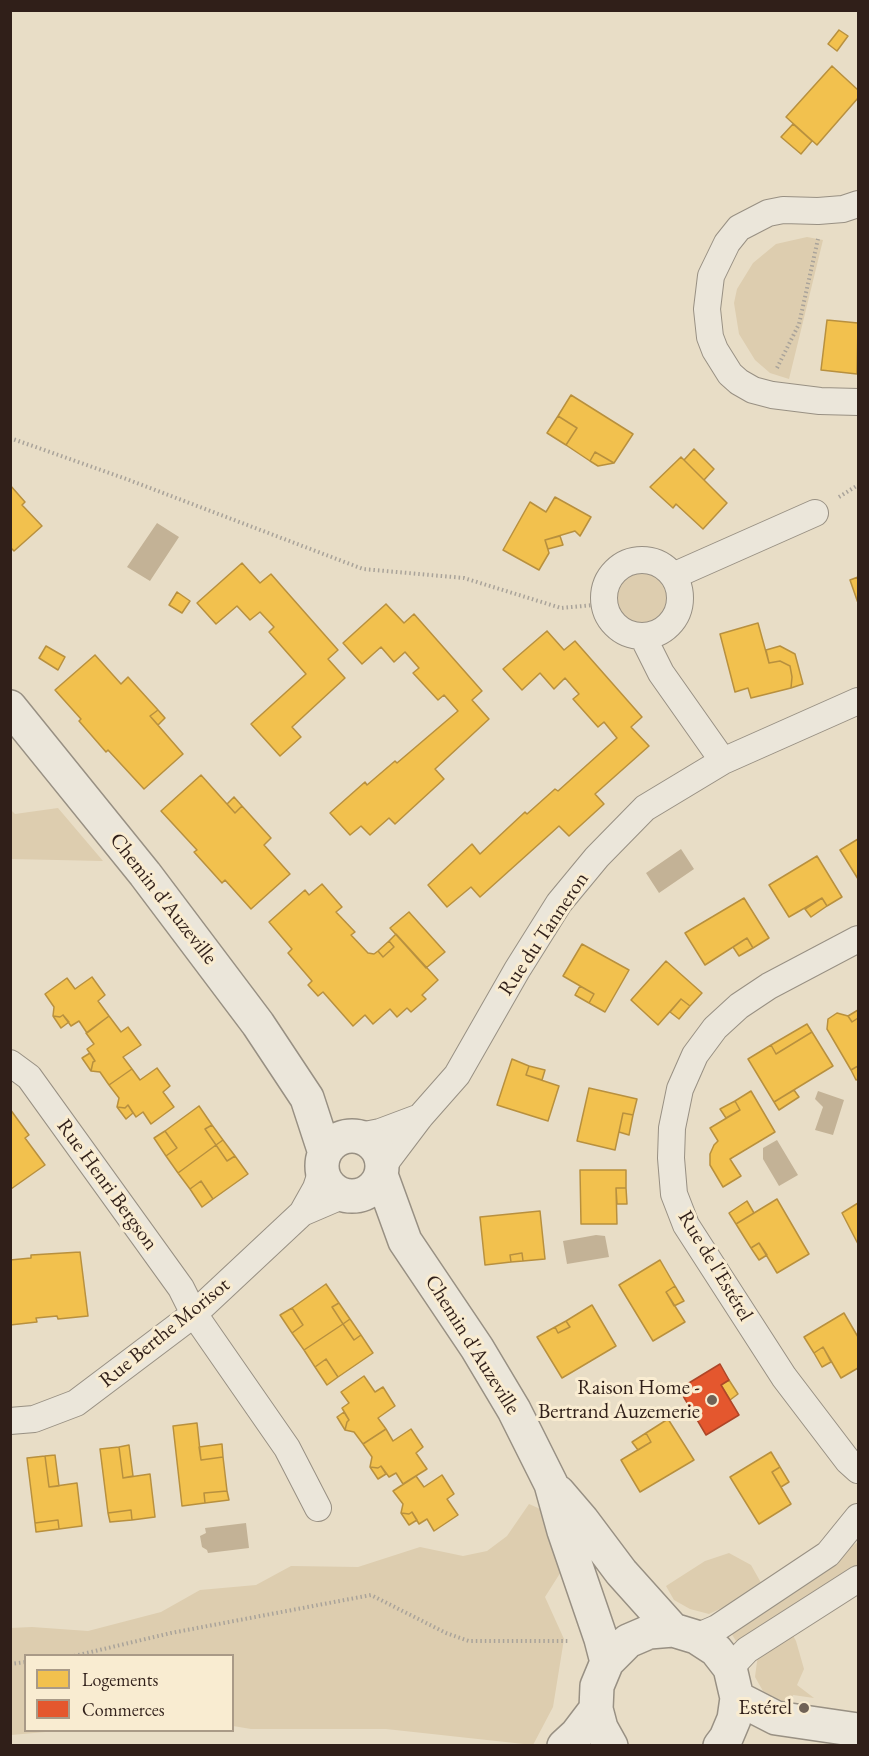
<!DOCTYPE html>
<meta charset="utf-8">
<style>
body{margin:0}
#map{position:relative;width:869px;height:1756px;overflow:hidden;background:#e8ddc6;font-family:"EB Garamond",serif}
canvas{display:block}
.frame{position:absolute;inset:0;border:12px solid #301f19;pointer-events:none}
.legend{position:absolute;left:24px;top:1654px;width:210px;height:78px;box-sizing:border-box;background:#f9ecd1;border:2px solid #a99a87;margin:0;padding:8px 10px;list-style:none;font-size:18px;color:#301f19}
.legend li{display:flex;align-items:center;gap:12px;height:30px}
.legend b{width:30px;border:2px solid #a99a87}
</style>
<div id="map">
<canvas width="869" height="1756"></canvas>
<div class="frame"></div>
<ul class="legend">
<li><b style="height:16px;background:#f2c14e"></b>Logements</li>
<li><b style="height:16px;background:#e4572e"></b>Commerces</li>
</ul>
</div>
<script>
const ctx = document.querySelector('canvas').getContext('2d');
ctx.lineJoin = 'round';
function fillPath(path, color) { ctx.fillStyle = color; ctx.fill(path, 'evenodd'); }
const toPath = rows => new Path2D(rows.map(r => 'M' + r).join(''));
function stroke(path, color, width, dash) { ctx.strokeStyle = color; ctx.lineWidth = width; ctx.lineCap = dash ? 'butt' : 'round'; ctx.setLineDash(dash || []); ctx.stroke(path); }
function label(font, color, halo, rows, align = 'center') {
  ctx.font = font + ' "EB Garamond",serif'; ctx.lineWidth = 6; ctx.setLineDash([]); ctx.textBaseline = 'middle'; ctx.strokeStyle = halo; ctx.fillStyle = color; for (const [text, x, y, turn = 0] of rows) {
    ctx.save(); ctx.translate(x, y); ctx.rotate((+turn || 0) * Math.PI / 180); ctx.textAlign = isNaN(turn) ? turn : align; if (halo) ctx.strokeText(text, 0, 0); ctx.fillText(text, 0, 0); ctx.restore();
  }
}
const green = toPath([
 [807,237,823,240,789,379,770,373,755,360,739,334,734,303,737,289,753,263,776,244],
 '617 598a25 25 0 1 1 50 0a25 25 0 1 1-50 0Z',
 [58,808,103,861,11,859,11,810,15,814],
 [529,1504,547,1512,564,1567,545,1597,564,1639,553,1707,533,1745,386,1729,251,1729,233,1726,232,1656,26,1656,26,1730,57,1731,11,1735,10,1628,32,1627,88,1631,161,1612,200,1590,256,1585,291,1566,358,1567,420,1547,463,1556,487,1551,507,1536],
 [858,1542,858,1565,736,1641,731,1633,734,1625],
 [729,1553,751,1565,764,1588,709,1614,690,1609,674,1600,666,1586,705,1561],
 [791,1632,796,1641,804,1669,797,1685,814,1698,793,1695,790,1705,763,1691,755,1677,758,1654]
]);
const water = toPath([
 [157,523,179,537,150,581,127,567],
 [681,849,694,869,659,893,646,873],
 [818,1091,844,1100,833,1135,815,1130,823,1107,815,1099],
 [777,1140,798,1175,779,1186,763,1159,763,1148],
 [596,1235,605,1236,609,1257,567,1264,563,1241],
 [246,1523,249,1548,208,1553,207,1550,202,1547,200,1536,206,1533,205,1528]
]);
const homes = toPath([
 [839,30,848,36,837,51,828,44,839,30],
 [832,66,858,90,858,98,817,145,786,117,832,66],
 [793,124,812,141,801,154,781,137,793,124],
 [827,320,858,323,857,374,821,370,827,320],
 [571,395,633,434,614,463,595,452,590,461,566,445,577,428,558,416,571,395],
 [558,416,577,428,566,445,547,433,558,416],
 [694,449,714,469,704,480,684,460,694,449],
 [595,452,614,463,598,466,590,461,595,452],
 [681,457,727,503,703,529,676,504,673,508,650,487,681,457],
 [10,485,25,502,22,505,42,526,14,551,10,547,10,485],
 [555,497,591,517,580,536,575,531,545,540,549,553,539,570,503,550,530,502,546,512,555,497],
 [560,536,563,545,548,549,545,540,560,536],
 [242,563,260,583,271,574,285,590,338,650,328,659,345,678,292,727,301,737,280,756,251,724,306,674,269,632,274,627,260,612,250,620,237,606,216,624,197,603,242,563],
 [858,577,858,603,850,580,858,577],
 [177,592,190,601,182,613,169,605,177,592],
 [386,604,404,623,414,614,482,691,472,700,489,719,435,769,444,779,395,824,389,818,370,835,361,826,350,835,330,813,365,782,367,785,395,761,397,763,458,711,444,695,438,700,413,673,419,668,405,652,394,662,381,647,362,664,343,643,386,604],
 [758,623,769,663,780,661,790,666,792,677,791,688,751,698,748,688,735,692,720,634,758,623],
 [547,631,564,650,575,641,642,717,631,727,649,746,595,794,604,804,569,836,559,826,480,897,471,887,447,907,428,885,472,844,480,854,525,812,527,814,555,789,558,791,617,738,604,722,598,727,573,699,579,694,565,678,554,689,540,673,522,690,503,669,547,631],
 [46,646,65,657,58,670,39,658,46,646],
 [780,646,795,654,803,684,791,688,792,677,790,666,780,661,769,663,766,650,780,646],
 [95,655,121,684,128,677,158,710,150,716,183,754,144,789,108,750,106,752,79,721,81,719,55,690,95,655],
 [158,710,165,718,158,725,150,716,158,710],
 [201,775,235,813,242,806,271,838,264,845,290,874,251,909,225,880,222,883,194,852,197,850,161,811,201,775],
 [234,797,242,806,235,813,227,804,234,797],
 [858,839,858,879,840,850,858,839],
 [817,856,842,897,827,906,822,898,789,917,769,885,817,856],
 [322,884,342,907,336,912,355,932,351,935,368,953,374,954,378,951,383,957,394,947,389,941,396,934,438,980,422,995,426,999,411,1012,407,1008,397,1017,390,1009,373,1024,365,1015,353,1026,323,992,318,996,308,985,312,981,288,953,292,949,269,922,305,890,309,895,322,884],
 [744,898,769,938,753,948,747,938,705,965,685,933,744,898],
 [822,898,827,906,811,917,805,909,822,898],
 [409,912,445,952,426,968,390,928,409,912],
 [747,938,753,948,739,956,733,947,747,938],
 [389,941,394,947,383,957,378,951,389,941],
 [582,944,629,970,605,1012,589,1003,594,994,563,976,582,944],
 [666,961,702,993,690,1006,681,999,658,1025,631,1000,666,961],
 [92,977,105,995,98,1001,109,1016,87,1033,79,1021,71,1026,63,1015,60,1017,53,1016,54,1007,45,994,67,978,75,989,92,977],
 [580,986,594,994,589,1003,575,995,580,986],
 [681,999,690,1006,679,1019,670,1012,681,999],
 [858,1010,858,1018,852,1022,848,1016,858,1010],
 [837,1013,848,1016,852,1022,858,1018,858,1066,851,1070,827,1029,828,1019,837,1013],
 [63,1015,69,1022,61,1028,53,1016,60,1017,63,1015],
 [109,1016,121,1032,128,1027,141,1045,123,1057,132,1069,109,1085,100,1072,91,1071,93,1062,95,1061,87,1049,94,1044,86,1033,109,1016],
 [807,1024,812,1032,776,1054,771,1045,807,1024],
 [812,1032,833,1066,774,1102,748,1059,771,1045,776,1054,812,1032],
 [90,1053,95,1061,93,1062,91,1071,82,1058,90,1053],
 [512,1059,529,1066,526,1075,559,1086,548,1121,497,1105,512,1059],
 [529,1066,545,1070,542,1080,526,1075,529,1066],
 [858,1066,858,1079,856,1080,851,1070,858,1066],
 [157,1068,170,1086,163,1092,174,1107,151,1124,143,1112,136,1117,128,1105,125,1108,117,1107,119,1098,109,1085,132,1069,140,1080,157,1068],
 [589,1088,637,1099,633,1115,623,1113,615,1150,577,1141,589,1088],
 [794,1090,799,1097,779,1110,774,1102,794,1090],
 [751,1091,775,1132,730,1159,741,1176,723,1187,710,1165,710,1154,714,1145,718,1141,710,1128,740,1110,735,1101,751,1091],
 [735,1101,740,1110,726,1118,720,1109,735,1101],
 [128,1105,133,1113,126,1119,117,1107,125,1108,128,1105],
 [199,1106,212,1125,205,1129,216,1145,178,1173,166,1156,177,1148,165,1131,199,1106],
 [10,1109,29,1135,25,1138,45,1165,11,1189,10,1109],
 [623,1113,633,1115,629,1135,619,1132,623,1113],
 [212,1125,223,1140,216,1145,205,1129,212,1125],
 [165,1131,177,1148,166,1156,154,1138,165,1131],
 [223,1140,235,1156,227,1161,216,1145,223,1140],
 [216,1145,227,1161,235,1156,248,1174,213,1199,201,1181,190,1189,178,1173,216,1145],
 [580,1170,626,1170,626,1188,616,1188,617,1224,581,1224,580,1170],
 [201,1181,213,1199,202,1207,190,1189,201,1181],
 [616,1188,626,1188,627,1204,617,1204,616,1188],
 [777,1199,809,1254,777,1273,759,1243,751,1248,736,1224,777,1199],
 [747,1201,754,1213,736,1224,729,1213,747,1201],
 [858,1203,858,1244,842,1213,858,1203],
 [540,1211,545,1259,523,1261,522,1253,510,1255,511,1262,485,1265,480,1217,540,1211],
 [759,1243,767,1255,759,1260,751,1248,759,1243],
 [80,1252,88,1316,58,1319,57,1316,36,1318,37,1322,10,1325,10,1260,31,1258,31,1255,80,1252],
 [522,1253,523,1261,511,1262,510,1255,522,1253],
 [660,1260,675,1286,666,1292,685,1322,653,1341,619,1285,660,1260],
 [326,1284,339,1303,332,1307,343,1324,304,1350,292,1333,303,1325,292,1308,326,1284],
 [675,1286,684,1301,674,1306,666,1292,675,1286],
 [339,1303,350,1319,343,1324,332,1307,339,1303],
 [592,1305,616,1346,562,1378,537,1337,555,1327,558,1333,570,1327,566,1321,592,1305],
 [292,1308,303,1325,292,1333,280,1315,292,1308],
 [844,1313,858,1337,858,1368,841,1378,823,1347,814,1353,804,1337,844,1313],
 [350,1319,361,1335,354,1340,343,1324,350,1319],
 [566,1321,570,1327,558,1333,555,1327,566,1321],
 [343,1324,354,1340,361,1335,373,1353,338,1377,326,1359,315,1367,304,1350,343,1324],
 [823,1347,831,1362,822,1367,814,1353,823,1347],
 [326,1359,338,1377,327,1385,315,1367,326,1359],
 [364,1376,375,1392,383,1387,395,1406,378,1418,386,1429,363,1444,354,1432,345,1430,347,1422,349,1420,342,1408,349,1403,341,1392,364,1376],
 [729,1380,738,1394,730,1400,721,1385,729,1380],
 [344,1412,349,1420,347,1422,345,1430,337,1417,344,1412],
 [668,1419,694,1460,640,1492,621,1460,651,1442,646,1433,668,1419],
 [197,1423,201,1460,223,1457,227,1491,204,1493,205,1503,182,1506,173,1426,197,1423],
 [386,1429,393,1441,411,1429,423,1447,416,1453,427,1469,403,1484,396,1473,389,1477,381,1466,378,1468,370,1467,372,1457,363,1444,386,1429],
 [646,1433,651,1442,638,1450,632,1442,646,1433],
 [222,1444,223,1457,201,1460,199,1447,222,1444],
 [129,1445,133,1476,123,1478,119,1447,129,1445],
 [119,1447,123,1478,150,1474,155,1517,132,1520,131,1510,108,1513,100,1449,119,1447],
 [771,1452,780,1467,772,1472,791,1504,759,1524,730,1477,771,1452],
 [55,1455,59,1486,49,1487,45,1456,55,1455],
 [45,1456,49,1487,77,1483,82,1526,59,1529,58,1520,35,1523,27,1458,45,1456],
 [381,1466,386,1474,378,1479,370,1467,378,1468,381,1466],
 [780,1467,789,1482,781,1487,772,1472,780,1467],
 [442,1475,454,1494,447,1499,458,1515,434,1531,427,1519,419,1524,412,1512,409,1514,401,1513,403,1504,393,1491,416,1476,424,1487,442,1475],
 [227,1491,229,1500,205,1503,204,1493,227,1491],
 [131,1510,132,1520,110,1522,108,1513,131,1510],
 [412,1512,417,1520,409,1525,401,1513,409,1514,412,1512],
 [58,1520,59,1529,36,1532,35,1523,58,1520]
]);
const shops = toPath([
 [720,1364,729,1380,721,1385,739,1415,706,1435,679,1389,720,1364]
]);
const path = toPath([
 [777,368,799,324,818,239],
 [10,438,129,480,363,569,464,578,561,608,605,604],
 [839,497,858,485],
 [74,1656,171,1633,371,1595,446,1633,469,1641,569,1641],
 [10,1664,26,1662]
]);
const minor = toPath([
 [858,204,843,209,818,211,783,210,768,213,739,228,727,243,711,276,707,309,710,337,715,350,730,374,739,382,753,390,772,395,820,401,858,402],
 '604 598a38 38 0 1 1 76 0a38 38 0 1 1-76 0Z',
 [673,576,815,513],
 [643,637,661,673,723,761],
 [858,939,769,986,739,1006,715,1028,695,1055,680,1089,672,1128,671,1158,674,1194,686,1225,784,1377,848,1461,858,1470],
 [10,1063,29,1077,181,1288,194,1314,287,1448,318,1508],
 [360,1136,380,1132,420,1117],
 [383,1166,420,1117,457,1075,517,970,559,903,597,857,645,808,723,761,858,701],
 [302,1213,344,1195],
 [10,1421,34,1419,76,1403,194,1314,302,1213,316,1188,322,1170],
 [696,1637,717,1628,828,1554,858,1517],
 [730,1668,747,1650,858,1579]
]);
const tertiary = toPath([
 [10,707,145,874,258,1024,307,1098,325,1153],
 '322 1166a30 30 0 1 1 60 0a30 30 0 1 1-60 0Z',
 [381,1175,405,1241,477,1348,514,1410,551,1484,564,1531,601,1639,607,1662],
 [558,1492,582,1520,621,1572,673,1630],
 [737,1698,776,1718,858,1730],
 [564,1746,577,1734,596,1709],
 [611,1746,601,1728,596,1709,597,1686,607,1662,628,1641,649,1632,673,1630,696,1637,716,1650,730,1668,737,1698,734,1719,726,1738,720,1746]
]);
const markers = [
 [712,1400,6,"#706256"],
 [804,1708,6,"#706256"]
];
const streetNames = [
 ["Chemin d'Auzeville",163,899,52],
 ["Rue du Tanneron",544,934,-56],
 ["Rue Henri Bergson",107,1185,54],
 ["Rue de l'Estérel",715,1266,59],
 ["Rue Berthe Morisot",165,1333,-39],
 ["Chemin d'Auzeville",472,1345,58]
];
const poiNames = [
 ["Raison Home -",700,1388],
 ["Bertrand Auzemerie",700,1412],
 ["Estérel",792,1708]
];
fillPath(green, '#ddcdaf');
fillPath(water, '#c3b296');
fillPath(homes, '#f2c14e');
stroke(homes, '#b8903e', 1.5);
fillPath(shops, '#e4572e');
stroke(shops, '#ae4628', 1.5);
stroke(minor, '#989083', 28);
stroke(tertiary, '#989083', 36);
stroke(path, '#a9a39a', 4, [1.5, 3]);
stroke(minor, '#ebe6da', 26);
stroke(tertiary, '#ebe6da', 33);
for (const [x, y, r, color] of markers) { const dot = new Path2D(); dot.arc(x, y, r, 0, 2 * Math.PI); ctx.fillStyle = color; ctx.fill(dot); stroke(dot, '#f9ecd1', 2); }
label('21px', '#301f19', '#f9ecd1', streetNames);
label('21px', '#301f19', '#f9ecd1', poiNames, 'right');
</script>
